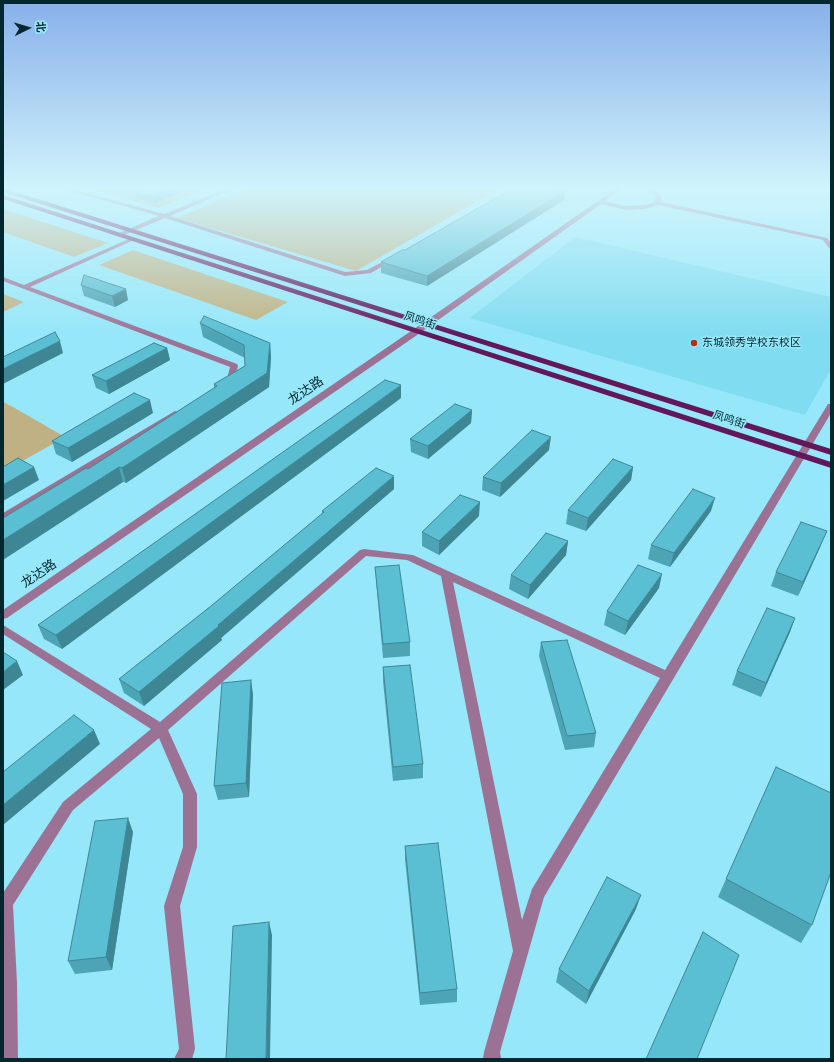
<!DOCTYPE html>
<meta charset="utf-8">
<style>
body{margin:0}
#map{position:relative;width:834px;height:1062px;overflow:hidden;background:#96e7f9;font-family:"Fira Sans","Noto Sans SC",sans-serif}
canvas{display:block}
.frame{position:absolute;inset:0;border:4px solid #03272e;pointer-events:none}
.north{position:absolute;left:8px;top:8px;width:40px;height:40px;-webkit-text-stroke:3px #96e7f9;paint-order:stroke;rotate:85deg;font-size:11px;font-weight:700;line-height:16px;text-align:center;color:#03272e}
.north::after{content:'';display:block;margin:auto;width:14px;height:18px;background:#03272e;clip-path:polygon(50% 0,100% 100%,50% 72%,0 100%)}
</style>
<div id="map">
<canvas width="834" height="1062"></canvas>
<div class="frame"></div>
<div class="north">北</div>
</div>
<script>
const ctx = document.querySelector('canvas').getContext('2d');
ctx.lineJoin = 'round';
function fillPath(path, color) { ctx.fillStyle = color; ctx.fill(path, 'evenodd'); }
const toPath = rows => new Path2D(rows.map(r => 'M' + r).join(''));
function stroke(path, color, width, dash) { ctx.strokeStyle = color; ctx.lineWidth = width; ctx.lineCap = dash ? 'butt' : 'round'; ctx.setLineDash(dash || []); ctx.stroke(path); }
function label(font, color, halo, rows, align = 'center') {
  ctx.font = font + ' "Fira Sans","Noto Sans SC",sans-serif'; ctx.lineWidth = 3; ctx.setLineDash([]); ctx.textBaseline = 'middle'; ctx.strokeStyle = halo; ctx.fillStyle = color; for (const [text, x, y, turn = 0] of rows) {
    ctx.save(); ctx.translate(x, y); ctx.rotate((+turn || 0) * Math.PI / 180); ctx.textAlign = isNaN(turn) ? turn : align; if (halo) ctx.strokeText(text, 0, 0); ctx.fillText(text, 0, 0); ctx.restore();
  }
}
const built = toPath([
 [575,237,831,297,831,369,805,415,470,318]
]);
const green = toPath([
 [82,187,210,187,159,208],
 [250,187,502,187,356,271,177,218],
 [3,209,108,243,74,257,3,232],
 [133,250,288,302,256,320,99,265],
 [3,294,24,302,3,312],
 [3,402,13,407,65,437,3,472]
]);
const minor = toPath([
 [56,187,65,187,164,214,230,187,237,187,170,216,345,272,367,270,390,258,395,259,371,273,345,276,165,218,119,237,117,236,117,234,159,216,56,187],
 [618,187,624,187,604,201,627,206,645,205,655,202,656,196,648,190,638,187,648,187,652,188,661,195,661,202,827,238,831,243,831,249,829,248,823,240,658,205,645,209,627,210,601,204,420,333,7,618,3,619,3,610,414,329,618,187],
 [131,238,136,239,30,287,237,364,238,366,234,382,226,385,222,383,227,379,230,367,3,281,3,277,24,285,131,238],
 [828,404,831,404,831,413,544,897,500,1052,501,1059,483,1059,484,1052,513,951,441,576,407,560,366,556,168,730,197,794,197,847,180,906,195,1049,192,1059,174,1059,179,1049,164,906,183,847,183,794,159,738,73,810,13,905,17,983,18,1059,3,1059,3,893,63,802,151,729,3,634,3,625,160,722,360,550,364,549,413,555,665,670,828,404],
 [453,582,660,678,532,889,522,920,453,582],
 [175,411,178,412,179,414,178,416,3,520,3,513,175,411]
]);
const major = toPath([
 [3,188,831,449,831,455,3,192,3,188],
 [3,195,831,462,831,468,3,199,3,195]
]);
const wall = toPath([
 [97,187,193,187,193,188,154,203],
 [515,187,572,187,565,191,564,200,427,286,381,273,381,262,405,250],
 [81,285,128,300,115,307,84,296],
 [200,323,270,343,271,357,269,387,126,483,88,469,214,388,214,384,245,366,245,358,203,337],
 [167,348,170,360,109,394,96,388,92,375],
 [401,398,62,649,44,639,38,625],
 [472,410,471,423,428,459,411,452,410,439],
 [153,413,72,462,56,454,52,441],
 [549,450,500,497,482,490,483,477],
 [633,467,631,480,586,531,566,524,568,510],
 [394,489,221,638,222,640,144,706,124,693,119,679,211,606,322,514,322,511],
 [711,511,670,567,648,559,651,545],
 [479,516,439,555,422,546,422,532],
 [568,541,566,555,528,599,509,589,511,575],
 [821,545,798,596,771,586,776,572],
 [375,567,410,642,410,656,383,658,376,580],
 [659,588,625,635,604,625,607,611],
 [795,618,790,632,761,697,732,685,737,671],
 [541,642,596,733,594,747,565,750,539,656],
 [383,667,423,764,423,778,393,781,383,681],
 [253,694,249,797,218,800,214,786],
 [831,788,831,872,812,925,801,943,718,897,726,879,829,793],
 [133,832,112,970,75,974,68,961],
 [405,846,457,989,457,1002,420,1005,405,859],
 [636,909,586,1004,556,982,559,969]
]);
const shadedWall = toPath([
 [176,187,193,187,193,188,154,203,153,196],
 [559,187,572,187,565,191,564,200,427,286,427,276],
 [126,289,128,300,115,307,112,296],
 [60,341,63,353,3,384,3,369],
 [270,343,271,357,269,387,126,483,122,468,267,373],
 [167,348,170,360,109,394,106,381],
 [401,385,401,398,62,649,56,635],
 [150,400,153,413,72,462,68,448],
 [472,410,471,423,428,459,428,446],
 [551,437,549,450,500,497,501,483],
 [34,467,39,480,3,501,3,485],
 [119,467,123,482,3,560,3,540],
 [633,467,631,480,586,531,588,518],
 [394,476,394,489,221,638,222,640,144,706,139,692],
 [715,498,711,511,670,567,674,553],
 [480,502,479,516,439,555,439,541],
 [827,531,821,545,798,596,803,582],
 [568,541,566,555,528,599,530,585],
 [662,574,659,588,625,635,628,621],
 [795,618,790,632,761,697,766,683],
 [17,661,23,675,3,690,3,672],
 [251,680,253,694,249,797,246,783],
 [94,730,100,744,3,825,3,805],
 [128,818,133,832,112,970,106,957],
 [641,895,636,909,586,1004,589,991],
 [269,922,272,935,270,1059,266,1059]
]);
const building = toPath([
 [120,187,176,187,153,196,120,187],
 [515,187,559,187,556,189,565,191,427,276,381,262,402,250,405,250,515,187],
 [84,275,126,289,112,296,81,285,84,275],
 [204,316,270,343,267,373,122,468,119,467,3,540,3,518,86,468,88,469,217,386,214,384,245,366,244,345,200,323,204,316],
 [55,332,60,341,3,369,3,357,55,332],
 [154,343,167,348,106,381,92,375,154,343],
 [385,380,401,385,56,635,38,625,385,380],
 [134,393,150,400,68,448,52,441,134,393],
 [455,404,472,410,428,446,410,439,455,404],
 [532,430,551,437,501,483,483,477,532,430],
 [18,458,34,467,3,485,3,467,18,458],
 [613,459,633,467,588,518,568,510,613,459],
 [376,468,394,476,218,625,219,626,139,692,119,679,211,606,324,512,322,511,376,468],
 [693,489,715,498,674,553,651,545,693,489],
 [460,495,480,502,439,541,422,532,460,495],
 [801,522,827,531,803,582,776,572,801,522],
 [546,533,568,541,530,585,511,575,546,533],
 [399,565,410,642,383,644,375,567,399,565],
 [638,565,662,574,628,621,607,611,638,565],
 [767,608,795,618,766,683,737,671,767,608],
 [567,640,596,733,567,736,541,642,567,640],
 [3,652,17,661,3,672,3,652],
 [410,665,423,764,393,767,383,667,410,665],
 [251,680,246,783,214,786,222,683,251,680],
 [74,715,94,730,3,805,3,772,74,715],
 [776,767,831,793,831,872,812,925,726,879,776,767],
 [128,818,106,957,68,961,95,821,128,818],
 [438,843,457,989,420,993,405,846,438,843],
 [607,877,641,895,589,991,559,969,607,877],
 [269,922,266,1059,226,1059,233,926,269,922],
 [703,932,739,955,697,1059,646,1059,703,932]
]);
const markers = [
 [694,343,4,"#b92d13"]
];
const farStreetnames = [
 ["凤鸣街",420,321,18],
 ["凤鸣街",729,420,18]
];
const farPoinames = [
 ["东城领秀学校东校区",702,343]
];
const streetNames = [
 ["龙达路",306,391,-34],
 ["龙达路",39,574,-34]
];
fillPath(built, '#80dcf0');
fillPath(green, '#bfb183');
fillPath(minor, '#9c7294');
fillPath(major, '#62175b');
fillPath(wall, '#4da4b5');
fillPath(shadedWall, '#3f8694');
fillPath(building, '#5abfd3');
stroke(building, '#3f8694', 1);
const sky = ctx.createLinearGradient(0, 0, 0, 336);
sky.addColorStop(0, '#88b0ea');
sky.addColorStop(0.56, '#d0f4fc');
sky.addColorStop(1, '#d0f4fc00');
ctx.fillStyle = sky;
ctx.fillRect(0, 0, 834, 336);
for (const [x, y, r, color] of markers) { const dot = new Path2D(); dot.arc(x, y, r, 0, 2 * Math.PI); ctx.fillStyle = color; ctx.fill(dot); stroke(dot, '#96e7f9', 1.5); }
label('11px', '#03272e', '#96e7f9', farStreetnames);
label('11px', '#03272e', '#96e7f9', farPoinames, 'left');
label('13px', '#03272e', '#96e7f9', streetNames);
</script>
